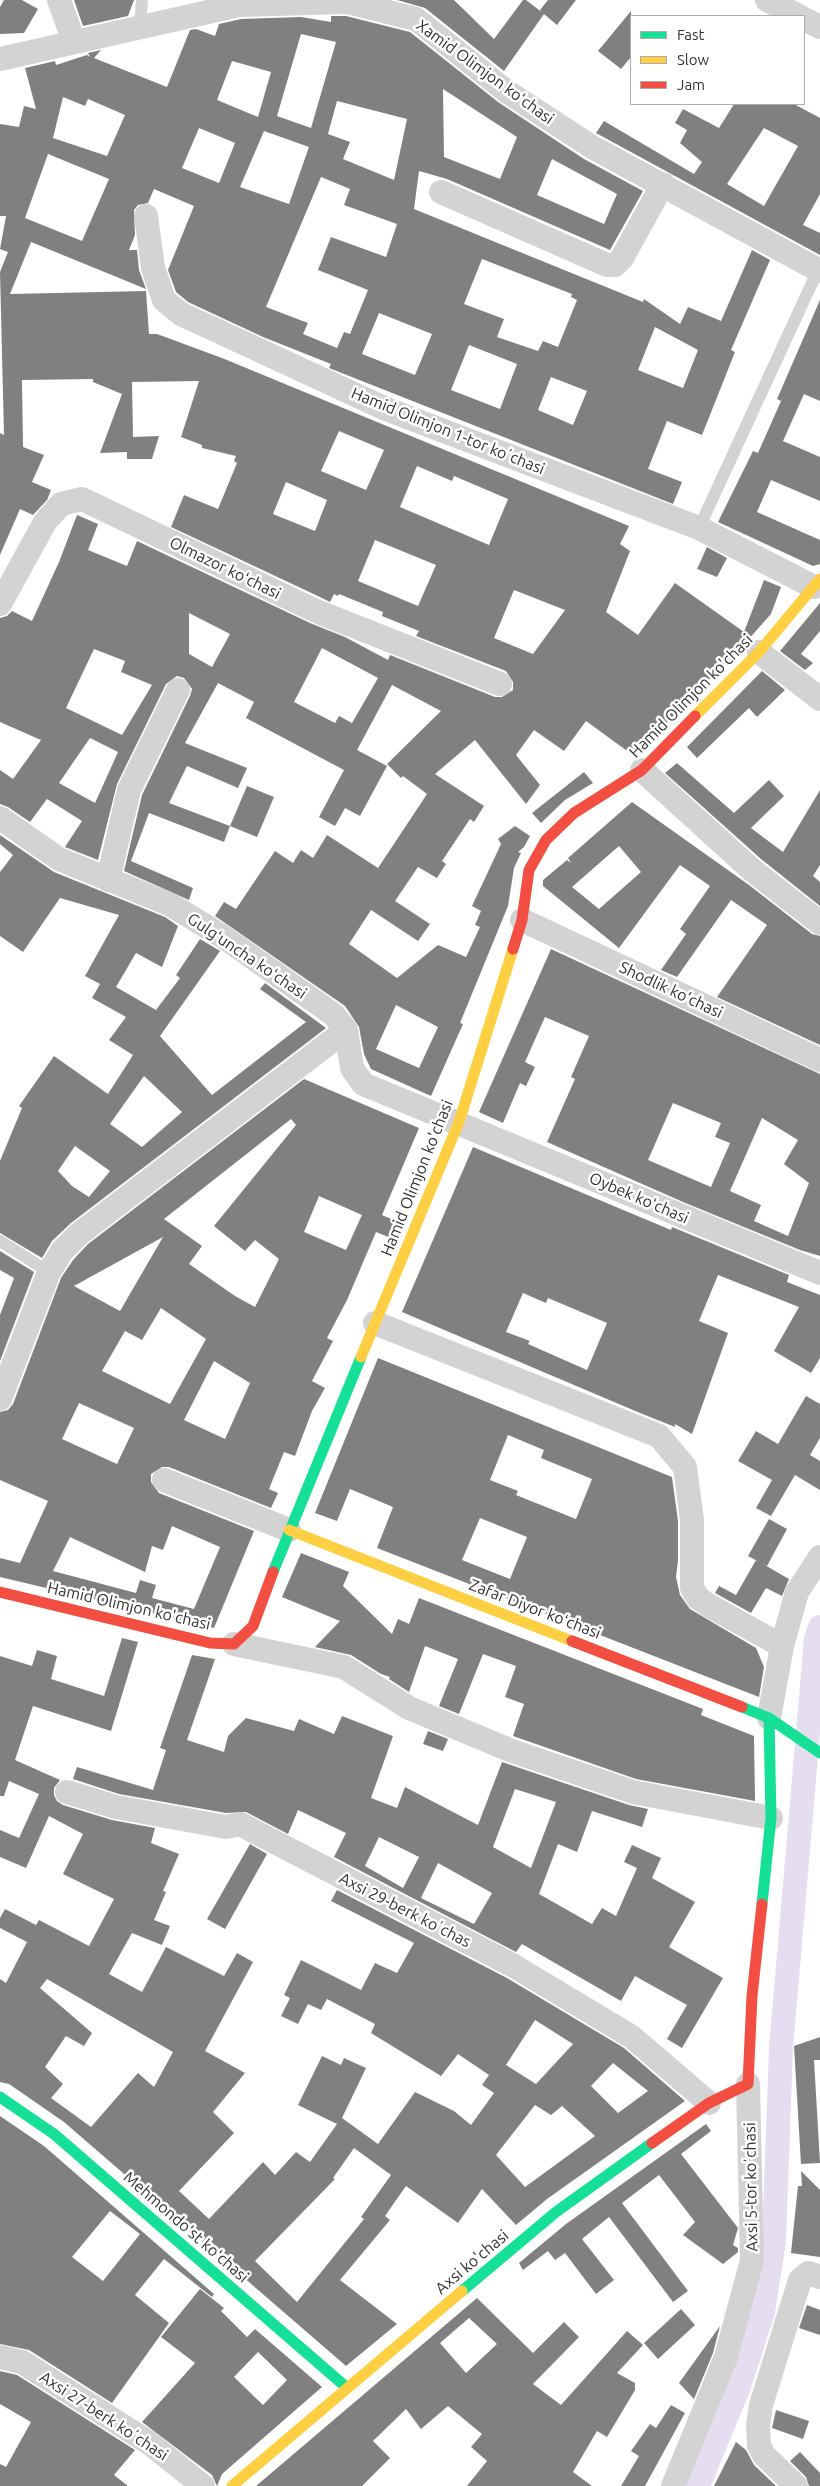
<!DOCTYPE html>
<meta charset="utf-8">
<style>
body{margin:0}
#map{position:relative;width:820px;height:2486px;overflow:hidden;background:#fff;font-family:Ubuntu,sans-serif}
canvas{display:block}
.legend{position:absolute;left:630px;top:15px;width:175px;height:90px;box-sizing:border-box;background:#fff;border:1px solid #adadad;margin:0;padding:6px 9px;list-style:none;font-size:15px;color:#313131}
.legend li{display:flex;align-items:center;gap:10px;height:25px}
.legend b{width:25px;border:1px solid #adadad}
</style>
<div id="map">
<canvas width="820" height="2486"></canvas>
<ul class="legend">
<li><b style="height:6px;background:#16e098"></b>Fast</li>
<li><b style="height:6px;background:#ffcf43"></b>Slow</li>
<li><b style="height:6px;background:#f24e42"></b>Jam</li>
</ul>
</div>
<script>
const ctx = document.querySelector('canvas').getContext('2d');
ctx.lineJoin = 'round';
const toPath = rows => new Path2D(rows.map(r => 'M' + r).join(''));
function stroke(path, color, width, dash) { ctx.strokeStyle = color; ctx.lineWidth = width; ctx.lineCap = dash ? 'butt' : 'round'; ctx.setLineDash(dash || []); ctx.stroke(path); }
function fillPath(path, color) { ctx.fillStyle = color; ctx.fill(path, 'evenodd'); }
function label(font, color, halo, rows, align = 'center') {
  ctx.font = font + ' Ubuntu,sans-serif'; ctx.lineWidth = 5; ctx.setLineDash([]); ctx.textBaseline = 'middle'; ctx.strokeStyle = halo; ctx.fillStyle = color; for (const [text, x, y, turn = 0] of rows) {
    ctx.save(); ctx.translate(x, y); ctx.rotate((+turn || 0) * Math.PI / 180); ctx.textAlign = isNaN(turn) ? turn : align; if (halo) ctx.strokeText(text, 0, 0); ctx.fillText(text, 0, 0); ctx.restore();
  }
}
const canal = toPath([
 [698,2486,738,2389,763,2312,774,2241,781,2048,816,1639,820,1627]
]);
const building = toPath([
 [4,0,22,0,38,9,24,33,0,34,0,7],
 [74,0,134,0,128,16,83,26],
 [397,0,454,0,494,39,523,0,526,0,543,13,540,10,548,0,576,0,557,25,544,14,504,71,425,8],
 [631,11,631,57,621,69,598,51],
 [331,16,346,16,410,32,498,102,584,159,643,191,610,250,447,179,419,171,414,209,643,302,644,299,680,324,688,307,721,321,752,250,770,260,731,350,735,352,702,435,667,421,648,469,682,482,673,504,329,368,331,364,263,337,188,302,176,292,168,270,194,206,154,189,148,203,138,205,134,210,135,235,129,250,137,250,139,270,146,289,31,242,10,294,146,291,149,334,157,334,222,358,629,526,620,544,630,551,606,612,638,635,675,583,744,632,764,580,781,587,771,614,747,641,634,756,586,721,564,751,534,730,516,755,540,785,526,804,475,740,435,774,484,806,474,822,470,819,442,861,446,864,437,878,418,867,395,901,430,924,418,941,371,910,349,944,397,978,438,945,466,957,480,927,475,925,481,911,472,906,501,844,498,839,515,826,530,836,524,847,518,852,521,853,514,868,508,906,460,1023,463,1024,431,1096,371,1069,364,1054,359,1027,345,1006,215,916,224,902,236,909,275,851,293,863,301,850,313,858,327,835,378,868,427,794,403,776,401,778,387,764,441,711,392,685,357,750,387,766,360,816,345,808,335,826,319,817,344,770,246,718,254,702,218,683,185,743,247,768,238,788,187,766,169,803,230,826,224,842,149,813,131,861,193,888,189,900,124,871,142,795,190,696,192,689,184,678,177,676,166,684,117,784,98,860,65,847,82,821,47,799,30,822,8,807,0,804,0,770,13,779,41,740,0,722,0,618,7,616,12,611,32,621,59,562,77,515,98,524,88,550,127,566,137,541,310,623,345,637,388,660,390,655,495,697,502,697,513,690,513,682,506,671,416,636,419,631,382,616,383,612,339,594,338,596,334,594,330,602,322,598,171,527,184,495,218,509,237,463,234,461,236,456,202,448,202,445,181,437,199,381,132,382,133,437,159,436,152,459,127,459,127,452,100,453,122,394,93,382,93,379,22,380,23,447,44,455,32,482,51,490,47,500,33,515,20,509,0,555,0,433,4,435,0,272,8,252,0,249,6,216,0,216,0,124,19,127,24,106,36,109,25,68,55,61,56,65,87,55,90,57,88,53,101,50,94,58,167,87,190,30,196,29,215,36,219,24,241,19,301,17,331,22],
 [301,34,336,42,311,128,277,116],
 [232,61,271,72,258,117,217,100],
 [443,89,517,137,500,179,444,157],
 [63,97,85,106,88,99,125,115,107,156,53,138],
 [337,101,407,119,394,180,343,159,350,142,328,134],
 [199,128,235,143,219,183,182,168],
 [264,131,309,147,289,204,240,187],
 [48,154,109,179,82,241,25,218],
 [552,159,617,194,604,224,537,195],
 [321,177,350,189,344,205,397,224,386,257,331,237,318,270,368,290,350,334,344,332,337,348,303,334,308,323,266,307],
 [482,259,572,294,571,297,577,300,558,347,543,341,538,351,497,337,504,319,464,304],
 [379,313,432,334,415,375,362,354],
 [655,327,698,350,683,388,638,370],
 [469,345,517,364,500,409,451,390],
 [551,377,587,391,573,425,538,410],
 [339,431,384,450,366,490,321,471],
 [417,466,452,481,454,476,508,499,489,545,400,507],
 [286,482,327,500,315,531,273,514],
 [375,540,436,565,418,606,358,581],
 [514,590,565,610,533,654,494,638],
 [189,613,230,634,212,667,189,654],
 [322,648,378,678,352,723,339,716,335,723,294,702],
 [94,649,125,661,121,672,152,685,122,735,66,708],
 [90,738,118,752,95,803,59,783],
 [396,1005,438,1027,419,1068,376,1049],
 [734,104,794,104,820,118,820,194,803,225,820,233,820,255,596,133,604,121,694,174,702,162,680,143,687,130,675,123,683,109,719,128],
 [764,128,798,146,764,206,727,184],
 [820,300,820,401,804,394,783,441,820,457,820,501,771,480,757,512,820,540,820,564,813,566,718,522,753,451,758,453,781,401,777,399],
 [707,547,727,558,717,577,697,569],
 [820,603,820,631,801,654,813,663,805,670,780,651],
 [762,671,785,690,757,717,749,708,697,758,687,747],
 [677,763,734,813,769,780,784,796,751,828,783,852,820,790,820,865,813,876,820,882,820,906,761,859,665,773],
 [584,772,593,783,565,800,541,823,532,813],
 [247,786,274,797,257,837,230,826],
 [632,802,749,885,812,934,820,936,820,1045,717,997,767,925,731,900,677,977,661,970,686,934,680,929,710,886,680,865,619,948,543,886,543,880,567,860,571,863,568,858],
 [619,846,641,872,599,909,572,887],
 [0,835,54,872,165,917,178,926,162,967,136,953,116,987,156,1010,180,978,176,975,200,939,220,951,160,1036,212,1095,306,1022,260,989,265,983,326,1028,71,1223,52,1241,42,1258,0,1233,0,1161,22,1108,19,1106,54,1056,108,1094,133,1055,109,1040,126,1017,92,998,100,984,85,976,119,915,60,898,23,952,0,936,0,872,13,855,0,844],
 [144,1076,182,1112,142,1147,110,1124],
 [75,1146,110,1171,89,1197,72,1186,58,1171],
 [551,949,820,1074,820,1256,800,1250,683,1202,547,1142,575,1079,571,1077,589,1036,545,1017,525,1062,535,1067,526,1086,520,1083,503,1123,479,1112],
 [673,1103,721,1123,715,1137,730,1143,711,1187,648,1160],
 [762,1118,798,1140,784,1164,809,1183,788,1236,754,1221,761,1205,730,1191],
 [304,1079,419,1128,382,1215,398,1222,391,1238,376,1232,347,1300,327,1338,333,1341,312,1381,325,1388,312,1411,295,1456,284,1452,269,1489,278,1493,271,1508,169,1467,162,1467,151,1474,151,1482,159,1493,254,1531,214,1628,0,1577,0,1558,20,1563,48,1501,0,1480,0,1412,8,1410,13,1404,61,1278,73,1260,88,1244],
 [291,1119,296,1125,214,1226,245,1251,255,1240,279,1259,255,1307,235,1296,189,1264,202,1246,164,1219],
 [319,1196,362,1215,346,1250,304,1232],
 [163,1237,120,1311,74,1286],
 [161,1308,206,1339,170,1404,102,1371,125,1331,142,1340],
 [214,1361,250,1383,225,1439,184,1420],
 [79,1403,134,1428,117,1464,62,1439],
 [172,1526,220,1547,194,1609,152,1598,156,1585,140,1580,136,1593,53,1571,70,1537,145,1572,152,1546,163,1550],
 [473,1147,671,1230,672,1227,789,1275,787,1282,820,1295,820,1358,811,1373,774,1351,799,1307,718,1275,699,1321,728,1333,692,1434,675,1424,675,1427,640,1413,402,1312],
 [523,1293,546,1303,548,1298,607,1323,587,1370,528,1344,530,1341,506,1332],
 [0,1251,34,1272,0,1361,0,1315,14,1278,0,1270],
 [378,1358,672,1477,678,1521,678,1560,676,1577,680,1595,690,1609,756,1648,764,1667,759,1697,377,1548,393,1507,350,1489,337,1521,315,1513],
 [508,1435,544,1450,541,1458,592,1479,576,1519,516,1495,518,1491,490,1480],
 [480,1518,527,1537,510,1579,462,1560],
 [806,1396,820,1404,820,1438,810,1455,820,1461,820,1490,795,1475,771,1516,756,1508,772,1480,738,1461,756,1431,778,1444],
 [769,1519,787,1529,767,1566,748,1556],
 [301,1553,349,1572,343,1586,392,1634,398,1619,409,1624,419,1598,703,1709,701,1715,754,1736,755,1801,636,1779,513,1736,524,1704,505,1697,516,1666,483,1654,459,1714,439,1706,458,1659,425,1646,409,1692,389,1679,390,1677,381,1674,351,1655,315,1647,340,1621,282,1597],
 [756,1560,789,1579,782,1596,766,1588,751,1613,715,1593,719,1586,736,1595],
 [122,1638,138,1642,111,1731,33,1706,15,1760,60,1780,54,1788,54,1795,57,1801,63,1805,112,1820,155,1828,151,1843,179,1854,163,1891,166,1892,154,1920,170,1926,162,1945,132,1933,109,1974,142,1992,166,1947,224,1976,237,1953,253,1962,205,2051,245,2073,213,2112,234,2133,179,2191,209,2219,263,2162,275,2175,296,2152,310,2162,337,2124,298,2105,322,2056,341,2065,344,2058,366,2068,342,2118,378,2144,415,2092,454,2111,471,2125,494,2093,482,2085,489,2075,458,2054,441,2076,371,2033,375,2024,327,1999,321,2010,308,2004,298,2024,281,2016,290,1998,284,1995,301,1960,361,1990,375,1963,397,1973,414,1943,331,1901,337,1890,507,1978,624,2048,685,2101,547,2199,516,2225,482,2189,458,2223,406,2186,385,2216,390,2220,340,2280,397,2324,346,2366,64,2122,9,2084,0,2082,0,1979,6,1983,27,1942,0,1928,0,1918,5,1909,36,1925,39,1920,89,1946,114,1899,63,1874,83,1834,49,1816,26,1868,0,1857,0,1830,19,1838,39,1794,9,1781,4,1796,0,1796,0,1656,32,1666,37,1650,57,1656,51,1679,104,1696],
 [47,1979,173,2052,154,2087,138,2073,91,2127,51,2098,63,2084,45,2067,66,2036,84,2046,92,2033,40,1988],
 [535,2020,573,2044,536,2084,506,2065],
 [613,2063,648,2091,618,2113,591,2086],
 [535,2105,551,2115,562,2106,595,2136,525,2187,496,2155],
 [354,2148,391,2175,361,2217,364,2219,297,2302,255,2261,335,2179,333,2178],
 [192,1655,215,1659,187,1740,224,1752,228,1736,246,1718,294,1731,299,1719,334,1734,342,1716,393,1736,371,1798,397,1808,405,1787,478,1825,502,1762,629,1805,648,1809,642,1827,592,1811,577,1852,558,1844,539,1894,592,1924,602,1908,616,1916,637,1868,624,1862,632,1845,661,1858,652,1878,695,1902,669,1947,723,1978,682,2048,667,2039,687,2005,635,1976,621,2001,522,1944,516,1952,334,1857,346,1833,298,1810,288,1834,246,1812,226,1813,119,1794,73,1779,77,1767,153,1790,166,1750,160,1748],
 [515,1789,556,1802,531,1868,493,1847],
 [379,1837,419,1857,403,1888,365,1866],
 [438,1863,492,1893,474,1924,421,1898],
 [428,1731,448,1739,443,1751,423,1744],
 [250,1844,267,1854,225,1929,207,1919],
 [820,2037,820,2060,814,2060,820,2163,801,2164,794,2046],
 [0,2116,44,2146,214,2294,212,2297,164,2259,135,2295,169,2323,112,2403,29,2350,0,2344],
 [110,2211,140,2234,103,2281,72,2257],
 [706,2124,711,2131,681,2154,738,2228,733,2245,738,2248,738,2252,723,2264,683,2235,695,2222,659,2175,622,2203,688,2291,673,2302,609,2217,582,2239,614,2280,596,2294,565,2253,555,2260,548,2251,523,2270,519,2263,566,2224],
 [801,2171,820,2190,820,2257,791,2253,798,2186,802,2186],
 [200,2289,224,2308,221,2311,247,2337,255,2329,322,2387,222,2474,217,2486,212,2475,142,2422,195,2363,161,2337],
 [258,2352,287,2380,263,2405,234,2377],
 [477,2298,533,2353,564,2322,579,2337,533,2384,561,2405,627,2331,643,2345,617,2373,635,2383,635,2390,607,2437,597,2431,573,2472,592,2486,467,2486,487,2461,471,2447,482,2434,448,2406,421,2429,406,2409,373,2441,390,2458,362,2486,256,2486],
 [469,2318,497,2344,466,2373,440,2343],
 [807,2305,820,2310,820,2335,799,2328],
 [681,2309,695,2325,658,2359,644,2343],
 [720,2326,713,2353,694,2399,679,2383],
 [0,2371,17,2375,135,2450,114,2475,128,2486,0,2486,0,2464,6,2467,31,2422,0,2404],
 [671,2405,685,2413,645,2486,621,2486,639,2456,631,2451,650,2424,656,2428],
 [776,2410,809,2421,803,2439,772,2428],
 [736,2442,746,2450,754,2465,776,2486,714,2486],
 [800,2452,820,2473,820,2486,809,2486,806,2477,790,2461]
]);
const lane = toPath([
 [140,27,142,0],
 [699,528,818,270],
 [0,1241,49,1272]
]);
const street = toPath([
 [59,0,74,42],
 [767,0,799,16],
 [804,19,820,27],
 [0,59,239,5,348,2,416,19,506,91,592,147,820,271],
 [441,192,607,265,615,265,622,258,663,184],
 [146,216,153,268,164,300,181,314,386,409,699,528,814,587],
 [0,604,45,522,61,504,82,499,316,611,500,684],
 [759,652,820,699],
 [642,770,752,870,820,923],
 [0,818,59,859,171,905,222,936,334,1015,346,1030,352,1068,363,1084,820,1273],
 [108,880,129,790,178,690],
 [522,920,820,1060],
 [375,1323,659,1436,685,1467,692,1520,692,1588,698,1598,708,1605,782,1646],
 [0,1399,49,1272,62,1251,79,1234,346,1030],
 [164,1480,289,1530],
 [234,1644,344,1667,409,1708,512,1751,633,1792,771,1818],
 [769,1718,782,1646,797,1592,820,1557],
 [67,1792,116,1807,226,1827,240,1824,514,1966,632,2037,709,2103],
 [0,2357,22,2362,148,2442,203,2486],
 [673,2486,726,2357,752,2260,748,2084],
 [796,2486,764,2455,759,2446,758,2425,761,2405,800,2280,808,2273,820,2277]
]);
const fast = toPath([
 [273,1572,361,1357],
 [742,1707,769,1718,820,1753],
 [762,1904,771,1818,769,1718],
 [0,2097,54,2134,346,2387],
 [462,2291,556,2212,652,2143]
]);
const slow = toPath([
 [695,716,759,652,820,579],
 [361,1357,459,1122,513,949],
 [289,1530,572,1641],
 [232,2486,462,2291]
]);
const jam = toPath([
 [513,949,522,920,529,870,546,840,574,813,642,770,695,716],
 [0,1592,210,1643,234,1644,253,1626,273,1572],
 [572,1641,742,1707],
 [652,2143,709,2103,748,2084,752,1996,762,1904]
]);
const streetNames = [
 ["Xamid Olimjon koʻchasi",485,72,36],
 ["Hamid Olimjon 1-tor koʼchasi",448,431,22],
 ["Olmazor koʻchasi",225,568,26],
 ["Hamid Olimjon ko'chasi",691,696,-45],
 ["Gulgʻuncha koʻchasi",247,956,34],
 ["Shodlik ko‘chasi",671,990,25],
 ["Hamid Olimjon ko'chasi",417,1178,-68],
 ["Oybek koʻchasi",639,1198,23],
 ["Hamid Olimjon ko'chasi",129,1606,13],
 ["Zafar Diyor koʻchasi",535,1609,21],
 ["Аxsi 29-berk koʼchas",405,1910,27],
 ["Аxsi 5-tor koʼchasi",751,2187,-91],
 ["Mehmondoʻst koʻchasi",186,2227,41],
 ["Axsi ko'chasi",472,2262,-40],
 ["Аxsi 27-berk koʼchasi",104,2416,33]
];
stroke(canal, '#e4def0', 24);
fillPath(building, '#808080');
stroke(lane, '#d3d3d3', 12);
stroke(street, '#d3d3d3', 24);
stroke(fast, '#16e098', 11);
stroke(slow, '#ffcf43', 11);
stroke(jam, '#f24e42', 11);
label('16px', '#313131', '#fff', streetNames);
</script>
